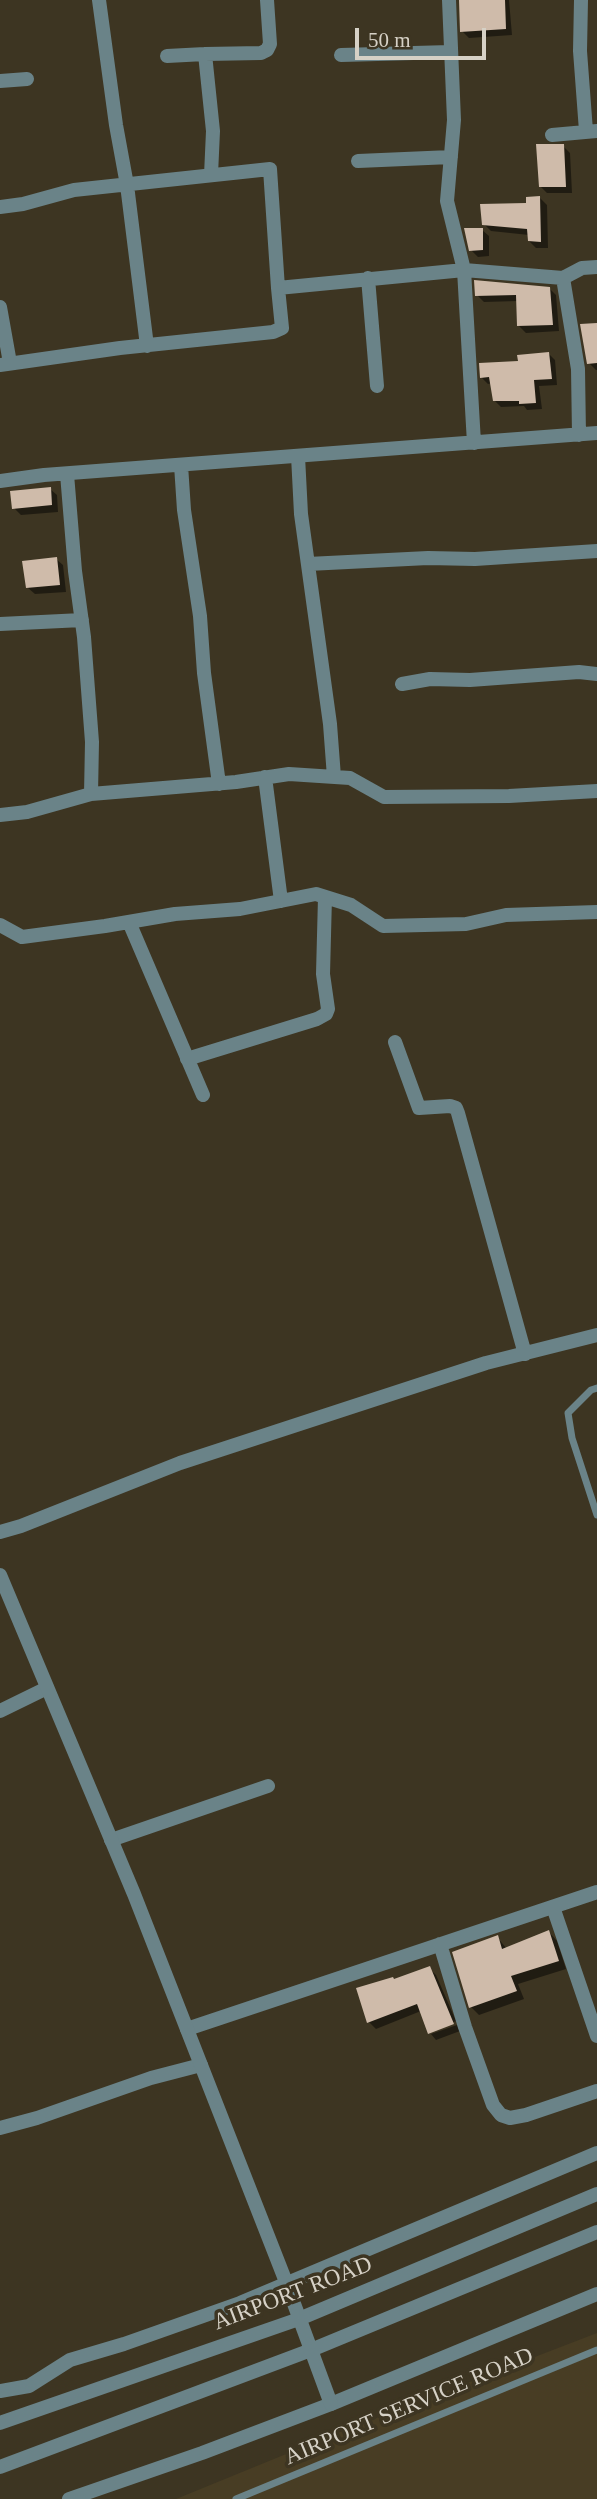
<!DOCTYPE html>
<style>
body{margin:0}
#map{position:relative;width:597px;height:2499px;overflow:hidden;background:#3d3522;font-family:Georgia,serif}
canvas{display:block}
.scale{position:absolute;left:355px;top:28px;width:131px;height:32px;box-sizing:border-box;border:4px solid #d6d1c6;border-top:0;padding-left:9px;font-size:21px;line-height:24px;white-space:nowrap;color:#d6d1c6;-webkit-text-stroke:5px #3d3522;paint-order:stroke}
</style>
<div id="map">
<canvas width="597" height="2499"></canvas>
<div class="scale">50 m</div>
</div>
<script>
const ctx = document.querySelector('canvas').getContext('2d');
ctx.lineJoin = 'round';
function fillPath(path, color) { ctx.fillStyle = color; ctx.fill(path, 'evenodd'); }
const toPath = rows => new Path2D(rows.map(r => 'M' + r).join(''));
function stroke(path, color, width, dash) { ctx.strokeStyle = color; ctx.lineWidth = width; ctx.lineCap = dash ? 'butt' : 'round'; ctx.setLineDash(dash || []); ctx.stroke(path); }
function label(font, color, halo, rows, align = 'center') {
  ctx.font = font + ' Georgia,serif'; ctx.lineWidth = 7; ctx.setLineDash([]); ctx.textBaseline = 'middle'; ctx.strokeStyle = halo; ctx.fillStyle = color; for (const [text, x, y, turn = 0] of rows) {
    ctx.save(); ctx.translate(x, y); ctx.rotate((+turn || 0) * Math.PI / 180); ctx.textAlign = isNaN(turn) ? turn : align; if (halo) ctx.strokeText(text, 0, 0); ctx.fillText(text, 0, 0); ctx.restore();
  }
}
const built = toPath([
 [597,2333,597,2499,176,2499,340,2432]
]);
const shadow = toPath([
 [460,0,509,0,512,35,469,38,462,31],
 [563,146,570,153,572,193,547,193,540,186],
 [540,198,547,205,548,248,536,248,529,241,529,235,491,231,484,224],
 [482,230,489,236,489,256,478,257,471,250],
 [549,288,556,295,559,331,526,333,519,326,518,301,484,302,477,295],
 [597,324,597,370,596,370,589,363],
 [549,354,555,360,557,385,539,386,542,409,527,410,524,406,501,407,494,400,492,383,488,384,482,378,520,362],
 [50,489,57,495,58,512,21,515,14,508],
 [56,559,63,565,66,592,35,594,28,588],
 [549,1932,557,1941,566,1969,518,1984,524,1999,479,2015,471,2007,497,1937,507,1949],
 [429,1968,436,1975,456,2021,430,2031,430,2034,421,2011,376,2029,369,2022,394,1981],
 [457,2025,460,2031,436,2040,431,2034]
]);
const building = toPath([
 [459,0,505,0,506,29,460,32],
 [536,144,564,144,566,187,539,187],
 [540,196,541,242,528,241,527,229,482,225,480,204,526,203,526,197],
 [464,228,483,228,483,250,469,251],
 [474,280,550,287,553,325,517,326,516,295,475,296],
 [597,323,597,363,587,364,580,324],
 [549,352,552,379,534,380,536,403,519,404,519,401,493,401,489,377,480,378,479,363,518,361,517,355],
 [51,487,52,505,12,509,10,491],
 [57,557,60,585,26,588,22,561],
 [549,1930,559,1961,511,1976,517,1991,469,2008,452,1952,498,1935,502,1949],
 [430,1966,454,2024,428,2034,417,2004,367,2023,356,1988,393,1977,394,1979]
]);
const service = toPath([
 [597,1388,591,1390,568,1413,572,1438,597,1515],
 [236,2499,597,2350]
]);
const minor = toPath([
 [99,0,116,125,127,185,147,346],
 [449,0,454,120,447,201,464,270,563,278],
 [581,0,580,51,586,131],
 [341,55,450,52],
 [167,56,205,54],
 [0,81,27,79],
 [552,135,597,131],
 [358,161,451,157],
 [211,175,213,131,205,54,261,53,267,50,270,44,267,0],
 [0,207,23,204,74,190,270,169,278,288],
 [368,278,377,386],
 [0,307,10,363],
 [0,365,120,348,273,332,282,328,278,288,464,270,474,443],
 [579,435,578,369,563,278,582,268,597,267],
 [298,456,301,514,330,724,334,777],
 [181,465,184,510,200,616,204,673,219,784],
 [67,474,75,571,84,637,92,742,91,794],
 [0,481,44,475,597,433],
 [308,564,428,558,475,559,597,551],
 [0,624,82,620],
 [402,684,430,679,470,680,579,672,597,674],
 [265,777,281,901],
 [0,815,27,812,91,794,236,782,289,774,350,778,384,797,509,796,597,791],
 [129,922,203,1095],
 [0,925,22,937,105,926,175,914,240,909,316,894,351,905,383,926,466,924,506,915,597,912],
 [395,1042,419,1108,450,1106,456,1108,458,1113,525,1354],
 [187,1059,317,1019,326,1014,328,1009,323,974,325,897],
 [0,1532,21,1526,180,1463,486,1363,597,1335],
 [0,1711,47,1688],
 [111,1840,268,1786],
 [553,1907,597,2036],
 [440,1944,465,2027,493,2105,501,2115,510,2118,526,2115,597,2091],
 [187,2029,597,1892],
 [0,2128,37,2118,151,2078,201,2065],
 [0,2391,29,2386,70,2360,124,2344,240,2303,597,2153],
 [69,2499,202,2453,331,2404,597,2294]
]);
const tertiary = toPath([
 [0,1575,134,1894,286,2282,331,2404],
 [0,2423,299,2319,597,2194],
 [0,2467,311,2350,597,2232]
]);
const streetNames = [
 ["AIRPORT ROAD",293,2294,-21],
 ["AIRPORT SERVICE ROAD",409,2407,-23]
];
fillPath(built, '#483d24');
fillPath(shadow, '#0007');
fillPath(building, '#cfbbaa');
stroke(service, '#6a8388', 7);
stroke(minor, '#6a8388', 14);
stroke(tertiary, '#6a8388', 14);
label('23px', '#d6d1c6', '#3d3522', streetNames);
</script>
